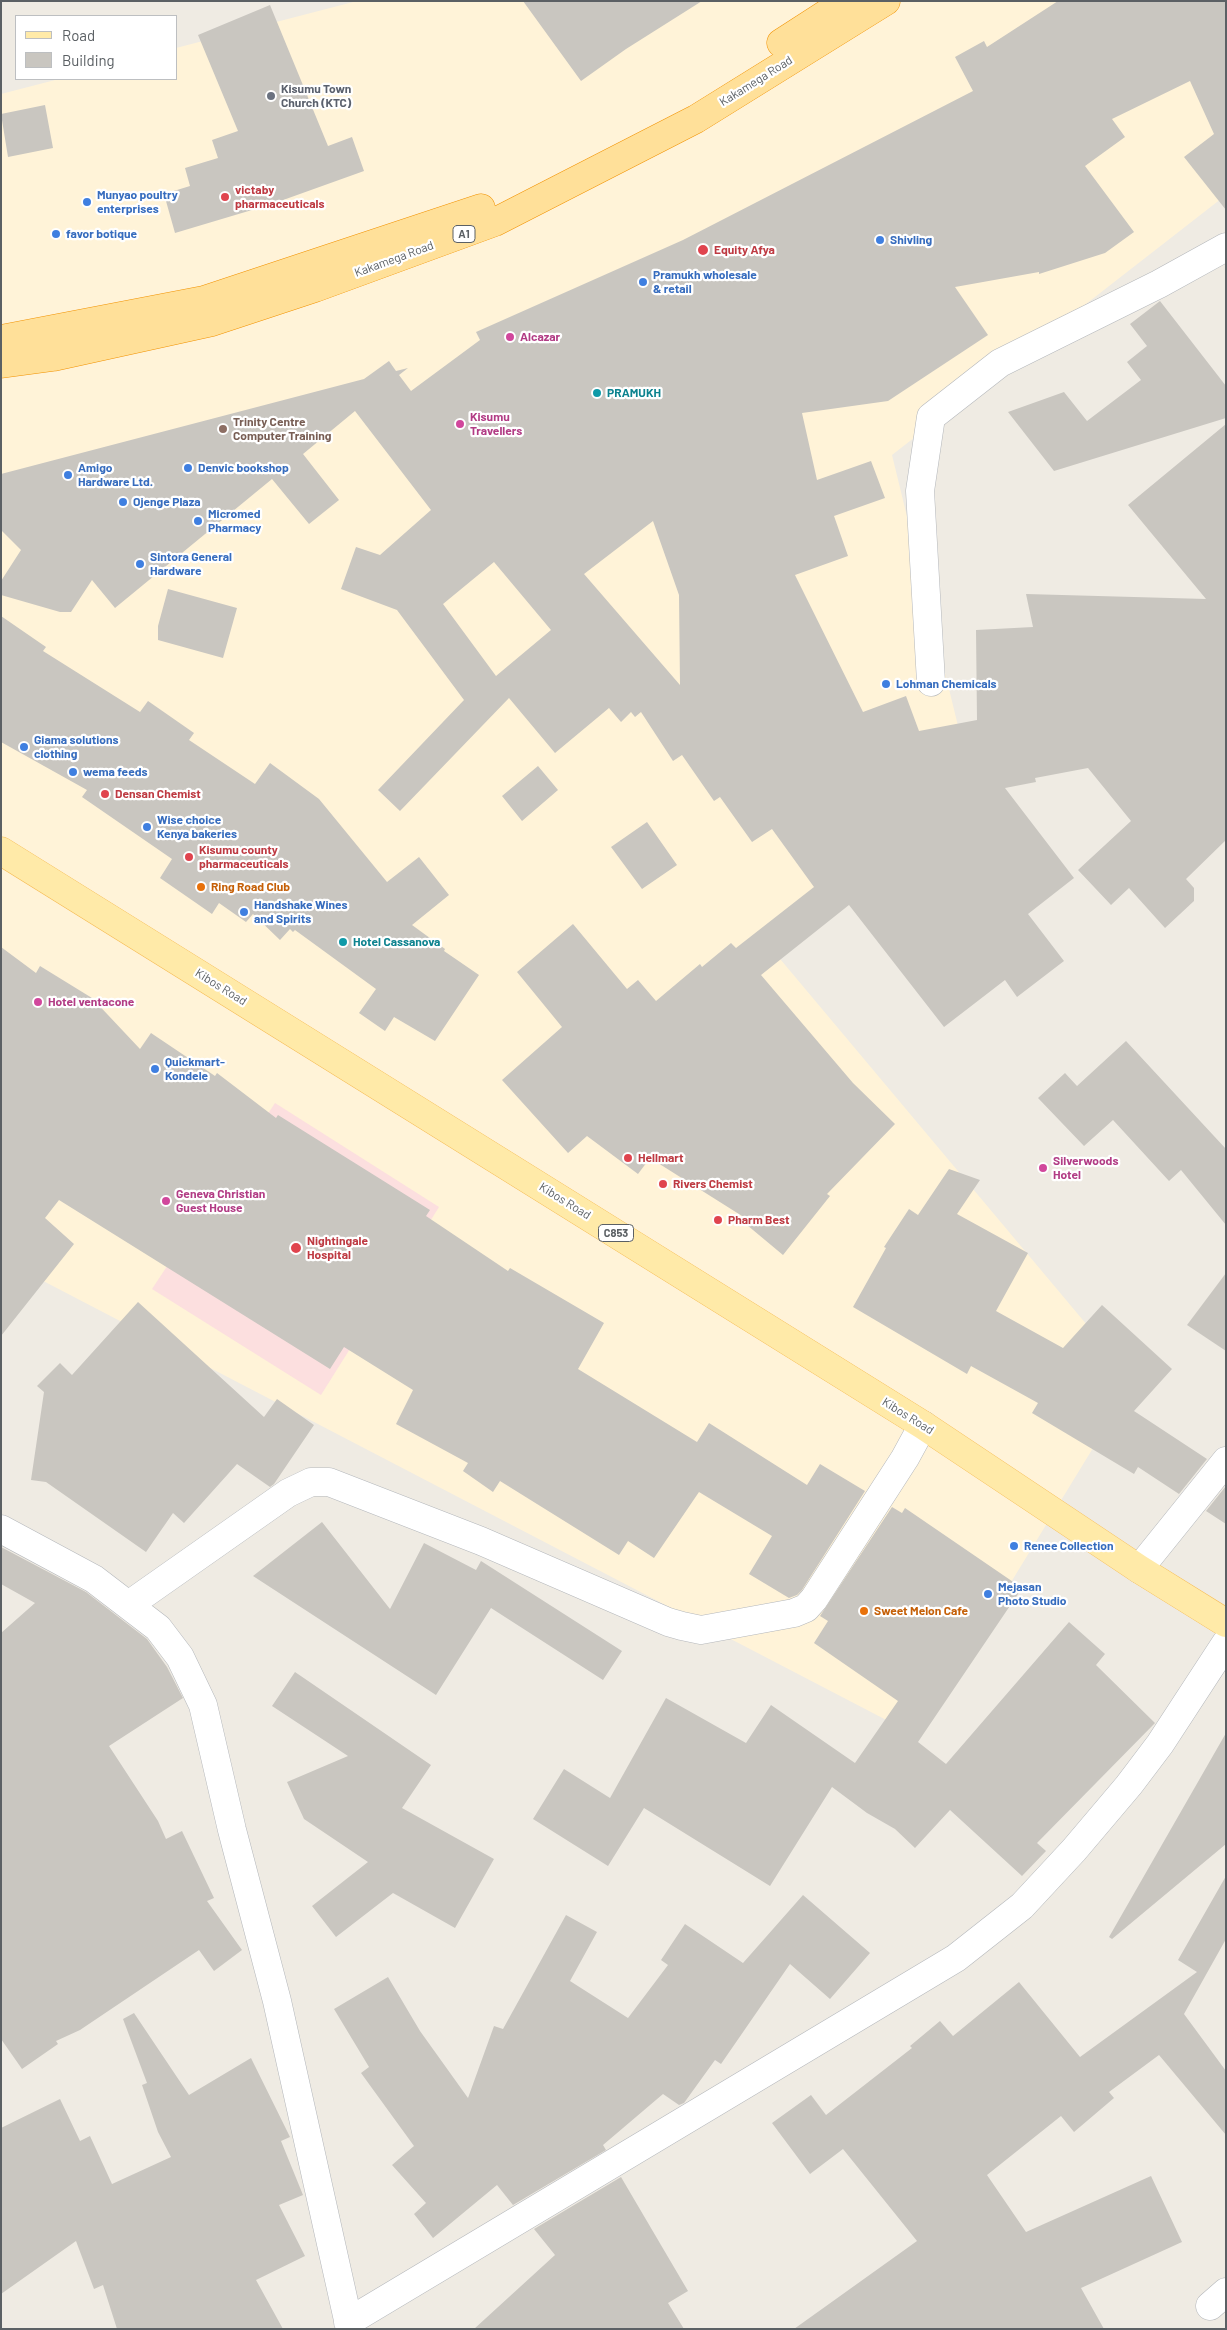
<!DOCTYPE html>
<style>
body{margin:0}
#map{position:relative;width:1227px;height:2330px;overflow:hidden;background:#efebe3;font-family:Barlow,sans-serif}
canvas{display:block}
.frame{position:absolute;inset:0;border:2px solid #5b6064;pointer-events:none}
.legend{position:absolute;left:15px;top:15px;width:162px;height:65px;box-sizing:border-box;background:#fff;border:1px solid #bdbfc1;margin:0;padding:6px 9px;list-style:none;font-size:15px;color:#5b6064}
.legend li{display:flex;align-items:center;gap:10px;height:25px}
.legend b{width:25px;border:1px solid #bdbfc1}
</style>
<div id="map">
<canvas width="1227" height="2330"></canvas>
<div class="frame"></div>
<ul class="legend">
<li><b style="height:6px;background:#ffeaa8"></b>Road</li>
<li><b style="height:14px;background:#c9c6c0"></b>Building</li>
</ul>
</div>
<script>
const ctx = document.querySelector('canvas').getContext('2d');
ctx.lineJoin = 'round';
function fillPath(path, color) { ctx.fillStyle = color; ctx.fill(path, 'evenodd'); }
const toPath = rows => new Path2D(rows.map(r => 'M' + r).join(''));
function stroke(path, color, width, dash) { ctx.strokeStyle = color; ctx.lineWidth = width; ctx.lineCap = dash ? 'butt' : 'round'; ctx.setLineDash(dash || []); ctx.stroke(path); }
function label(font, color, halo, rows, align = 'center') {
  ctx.font = font + ' Barlow,sans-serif'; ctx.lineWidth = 4.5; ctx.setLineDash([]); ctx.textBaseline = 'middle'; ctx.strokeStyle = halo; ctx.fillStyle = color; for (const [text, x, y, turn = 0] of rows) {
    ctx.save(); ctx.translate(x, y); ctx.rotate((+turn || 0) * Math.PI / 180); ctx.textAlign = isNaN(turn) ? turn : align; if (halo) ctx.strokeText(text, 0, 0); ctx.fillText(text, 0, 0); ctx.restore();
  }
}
const commercial = toPath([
 [357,1,1226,1,1226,195,892,455,969,771,765,941,1134,1381,917,1736,1,1259,1,94,59,79,176,79,176,48]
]);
const medical = toPath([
 [275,1103,439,1207,321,1395,152,1289]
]);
const building = toPath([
 [523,1,702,1,626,49,581,81],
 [1058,1,1226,1,1226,210,1184,157,1214,134,1190,81,1112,119,1125,137,1085,166,1134,232,1105,253,1039,274,1039,272,955,287,988,335,888,401,802,413,817,480,871,461,885,498,834,516,848,556,795,575,863,712,906,696,919,731,977,720,976,630,1033,627,1026,594,1206,599,1128,505,1226,424,1226,840,1186,879,1194,888,1194,901,1165,928,1129,888,1111,905,1078,870,1131,821,1088,768,1035,778,1036,782,1005,788,1074,878,1028,914,1064,961,1017,997,1005,980,944,1027,849,905,761,975,853,1083,895,1124,827,1194,830,1196,783,1255,747,1225,750,1221,650,1158,638,1174,587,1136,568,1153,502,1080,562,1027,517,972,573,924,627,989,638,980,656,1001,700,964,702,967,731,943,736,948,814,887,772,829,752,842,720,797,714,801,682,755,673,761,641,712,635,717,631,712,621,722,609,708,555,753,509,698,400,811,378,790,464,700,397,610,341,589,356,547,380,555,431,510,355,411,303,454,339,500,309,524,272,479,115,608,92,580,71,612,60,612,1,595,1,581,21,550,1,530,1,474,364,379,389,361,396,371,408,368,399,375,411,391,480,340,476,332,683,240,973,91,955,57,984,41,987,47],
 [653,521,679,595,680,685,584,574],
 [494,562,551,630,496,676,443,604],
 [270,5,328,146,352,137,364,171,272,204,175,233,164,194,190,186,185,168,218,158,212,140,238,131,198,35],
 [45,105,53,148,8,157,1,114],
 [1160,301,1226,386,1226,418,1054,471,1008,412,1064,392,1087,421,1141,380,1127,362,1147,346,1130,324],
 [168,589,237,608,223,658,158,640,158,626],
 [1,616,46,647,43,651,140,712,148,701,194,733,189,740,255,784,270,763,319,799,387,882,419,857,449,895,412,925,445,949,444,951,479,975,435,1041,394,1017,385,1031,359,1013,376,989,295,930,293,932,290,929,280,940,253,914,246,922,219,903,212,914,160,878,172,859,82,797,87,790,1,742],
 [538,766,558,790,522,821,502,796],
 [647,822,677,865,642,889,611,847],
 [1,947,36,973,40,966,92,998,140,1049,151,1033,215,1076,217,1073,276,1118,278,1115,430,1210,426,1216,508,1271,510,1268,604,1323,578,1369,697,1442,709,1423,807,1485,820,1464,865,1491,802,1590,797,1595,789,1598,749,1574,772,1536,699,1492,654,1558,628,1541,619,1555,500,1481,493,1492,463,1471,468,1463,396,1424,413,1390,344,1347,330,1369,59,1200,45,1218,74,1244,1,1336],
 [1126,1041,1226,1149,1226,1225,1181,1170,1169,1181,1113,1120,1084,1146,1038,1098,1065,1073,1077,1086],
 [949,1169,980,1180,957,1214,1028,1253,996,1311,1063,1348,1102,1305,1172,1369,1134,1411,1207,1459,1179,1494,1138,1467,1134,1474,1032,1413,1038,1403,971,1366,967,1374,853,1307,886,1248,884,1247,909,1209,918,1215],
 [1226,1273,1226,1351,1187,1325],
 [138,1302,264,1417,277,1399,314,1425,274,1484,270,1487,237,1464,184,1523,173,1513,146,1552,46,1482,31,1480,44,1392,37,1386,60,1363,72,1375],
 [1226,1486,1226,1524,1206,1511],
 [892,1507,902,1513,905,1508,1022,1588,918,1742,946,1764,1069,1622,1105,1654,1096,1665,1155,1723,1037,1843,1046,1851,1022,1876,950,1810,915,1848,895,1829,867,1813,832,1787,770,1886,644,1808,608,1866,533,1819,564,1769,610,1798,666,1698,746,1743,771,1705,855,1763,898,1701,814,1643,828,1621,820,1616],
 [322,1522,390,1609,424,1543,476,1570,481,1561,622,1651,603,1680,491,1608,436,1695,253,1576],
 [1,1547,86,1592,147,1639,167,1667,183,1698,109,1746,158,1821,166,1839,182,1831,214,1898,207,1901,242,1950,214,1971,199,1950,80,2030,56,2041,58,2044,22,2069,1,2039,1,1633,35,1603,1,1584],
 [295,1672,431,1765,402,1808,494,1859,455,1928,393,1893,336,1937,312,1906,368,1862,304,1819,287,1782,348,1756,272,1706],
 [1226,1733,1226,1844,1112,1939,1109,1937],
 [1226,1876,1226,1939,1184,2014,1226,2071,1226,2135,1159,2055,1109,2092,1114,2098,1074,2132,1061,2116,987,2175,1026,2232,1151,2176,1182,2242,1081,2288,1104,2329,794,2329,917,2241,843,2149,810,2174,772,2123,811,2095,826,2115,912,2048,910,2046,940,2021,953,2036,1019,1982,1080,2057,1197,1972,1178,1960],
 [803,1895,870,1953,830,1999,790,1964,721,2064,715,2060,684,2103,679,2105,663,2094,603,2145,606,2150,513,2205,497,2185,433,2238,414,2214,426,2203,392,2165,414,2146,361,2073,369,2067,334,2009,388,1977,420,2031,468,2098,494,2026,503,2029,566,1915,597,1932,570,1981,628,2018,668,1965,661,1960,685,1924,743,1963],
 [134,2013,189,2095,251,2058,290,2137,281,2141,303,2195,279,2205,305,2256,256,2280,283,2329,117,2329,103,2285,94,2289,76,2241,1,2294,1,2128,60,2099,80,2141,90,2136,112,2184,171,2157,158,2132,142,2085,147,2083,123,2019],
 [621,2177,688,2291,668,2303,684,2329,474,2329,555,2255,534,2229]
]);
const minor = toPath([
 [931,682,920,491,931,417,1000,363,1159,284,1226,247],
 [1,1529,94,1579,158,1628,180,1657,203,1705,232,1830,277,2001,350,2329],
 [1139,1569,1226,1461],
 [130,1604,288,1493,311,1482,329,1482,481,1541,668,1622,682,1626,701,1630,794,1613,806,1608,814,1599,905,1458,923,1425],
 [1210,2306,1226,2292],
 [348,2322,956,1958,1022,1906,1074,1850,1129,1785,1160,1744,1226,1643]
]);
const primary = toPath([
 [1,851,923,1425,1139,1569,1226,1623]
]);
const trunk = toPath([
 [781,43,846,1],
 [1,339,204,300,481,208],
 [1,364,53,357,212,322,315,288,495,222,696,119,886,1]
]);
const markers = [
 [271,96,5,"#6b7280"],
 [225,197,5,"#e0444e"],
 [87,202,5,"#3f7fe0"],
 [56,234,5,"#3f7fe0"],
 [880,240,5,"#3f7fe0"],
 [703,250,6,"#e0444e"],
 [643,282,5,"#3f7fe0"],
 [510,337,5,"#d1479c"],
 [597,393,5,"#0f9aa8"],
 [460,424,5,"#d1479c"],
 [223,429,5,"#8d6e63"],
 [188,468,5,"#3f7fe0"],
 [68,475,5,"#3f7fe0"],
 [123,502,5,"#3f7fe0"],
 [198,521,5,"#3f7fe0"],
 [140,564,5,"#3f7fe0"],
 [886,684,5,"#3f7fe0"],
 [24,747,5,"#3f7fe0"],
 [73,772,5,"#3f7fe0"],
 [105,794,5,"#e0444e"],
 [147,827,5,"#3f7fe0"],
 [189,857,5,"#e0444e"],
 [201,887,5,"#e8710a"],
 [244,912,5,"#3f7fe0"],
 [343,942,5,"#0f9aa8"],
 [38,1002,5,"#d1479c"],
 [155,1069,5,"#3f7fe0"],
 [628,1158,5,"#e0444e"],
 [1043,1168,5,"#d1479c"],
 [663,1184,5,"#e0444e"],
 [166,1201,5,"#d1479c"],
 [718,1220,5,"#e0444e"],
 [296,1248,6,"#e0444e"],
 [1014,1546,5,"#3f7fe0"],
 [988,1594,5,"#3f7fe0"],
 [864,1611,5,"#e8710a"]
];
const shields = [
 [464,234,22],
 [616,1233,35]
];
const shieldNames = [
 ["A1",464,234],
 ["C853",616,1233]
];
const streetNames = [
 ["Kakamega Road",756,81,-32],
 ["Kakamega Road",394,259,-20],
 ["Kibos Road",221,987,32],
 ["Kibos Road",565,1201,32],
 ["Kibos Road",908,1416,32]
];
const worshipNames = [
 ["Kisumu Town",281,89],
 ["Church (KTC)",281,103]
];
const healthNames = [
 ["victaby",235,190],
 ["pharmaceuticals",235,204],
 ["Equity Afya",714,250],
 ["Densan Chemist",115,794],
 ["Kisumu county",199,850],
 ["pharmaceuticals",199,864],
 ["Hellmart",638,1158],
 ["Rivers Chemist",673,1184],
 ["Pharm Best",728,1220],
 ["Nightingale",307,1241],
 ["Hospital",307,1255]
];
const shopNames = [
 ["Munyao poultry",97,195],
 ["enterprises",97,209],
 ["favor botique",66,234],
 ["Shivling",890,240],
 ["Pramukh wholesale",653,275],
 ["& retail",653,289],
 ["Amigo",78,468],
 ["Hardware Ltd.",78,482],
 ["Denvic bookshop",198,468],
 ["Ojenge Plaza",133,502],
 ["Micromed",208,514],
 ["Pharmacy",208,528],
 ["Sintora General",150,557],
 ["Hardware",150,571],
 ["Lohman Chemicals",896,684],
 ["Giama solutions",34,740],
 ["clothing",34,754],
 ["wema feeds",83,772],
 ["Wise choice",157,820],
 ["Kenya bakeries",157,834],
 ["Handshake Wines",254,905],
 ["and Spirits",254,919],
 ["Quickmart-",165,1062],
 ["Kondele",165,1076],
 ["Renee Collection",1024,1546],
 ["Mejasan",998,1587],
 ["Photo Studio",998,1601]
];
const hotelNames = [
 ["Alcazar",520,337],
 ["Kisumu",470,417],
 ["Travellers",470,431],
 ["Hotel ventacone",48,1002],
 ["Silverwoods",1053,1161],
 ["Hotel",1053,1175],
 ["Geneva Christian",176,1194],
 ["Guest House",176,1208]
];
const cultureNames = [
 ["PRAMUKH",607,393],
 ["Hotel Cassanova",353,942]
];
const educationNames = [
 ["Trinity Centre",233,422],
 ["Computer Training",233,436]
];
const foodNames = [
 ["Ring Road Club",211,887],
 ["Sweet Melon Cafe",874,1611]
];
fillPath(commercial, '#fff3d8');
fillPath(medical, '#fcdfdf');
fillPath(building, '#c9c6c0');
stroke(minor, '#b4b7bb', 29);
stroke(primary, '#f6bb54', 29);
stroke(trunk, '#f29200', 29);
stroke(minor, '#fff', 28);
stroke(primary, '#ffeaa8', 28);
stroke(trunk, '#ffe099', 28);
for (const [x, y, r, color] of markers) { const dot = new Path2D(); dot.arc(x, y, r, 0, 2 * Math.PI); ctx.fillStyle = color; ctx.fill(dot); stroke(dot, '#fff', 2); }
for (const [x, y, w] of shields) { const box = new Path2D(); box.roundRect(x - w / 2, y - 8.5, w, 17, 4); ctx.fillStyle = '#fff'; ctx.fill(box); stroke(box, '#5b6064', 1); }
label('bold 11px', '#5b6064', null, shieldNames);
label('12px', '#5b6064', '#fff', streetNames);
label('bold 12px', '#5b616d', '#fff', worshipNames, 'left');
label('bold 12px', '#be3a42', '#fff', healthNames, 'left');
label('bold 12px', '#366cbe', '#fff', shopNames, 'left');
label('bold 12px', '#b23c85', '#fff', hotelNames, 'left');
label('bold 12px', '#0d838f', '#fff', cultureNames, 'left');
label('bold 12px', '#785e54', '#fff', educationNames, 'left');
label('bold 12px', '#c56008', '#fff', foodNames, 'left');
</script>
